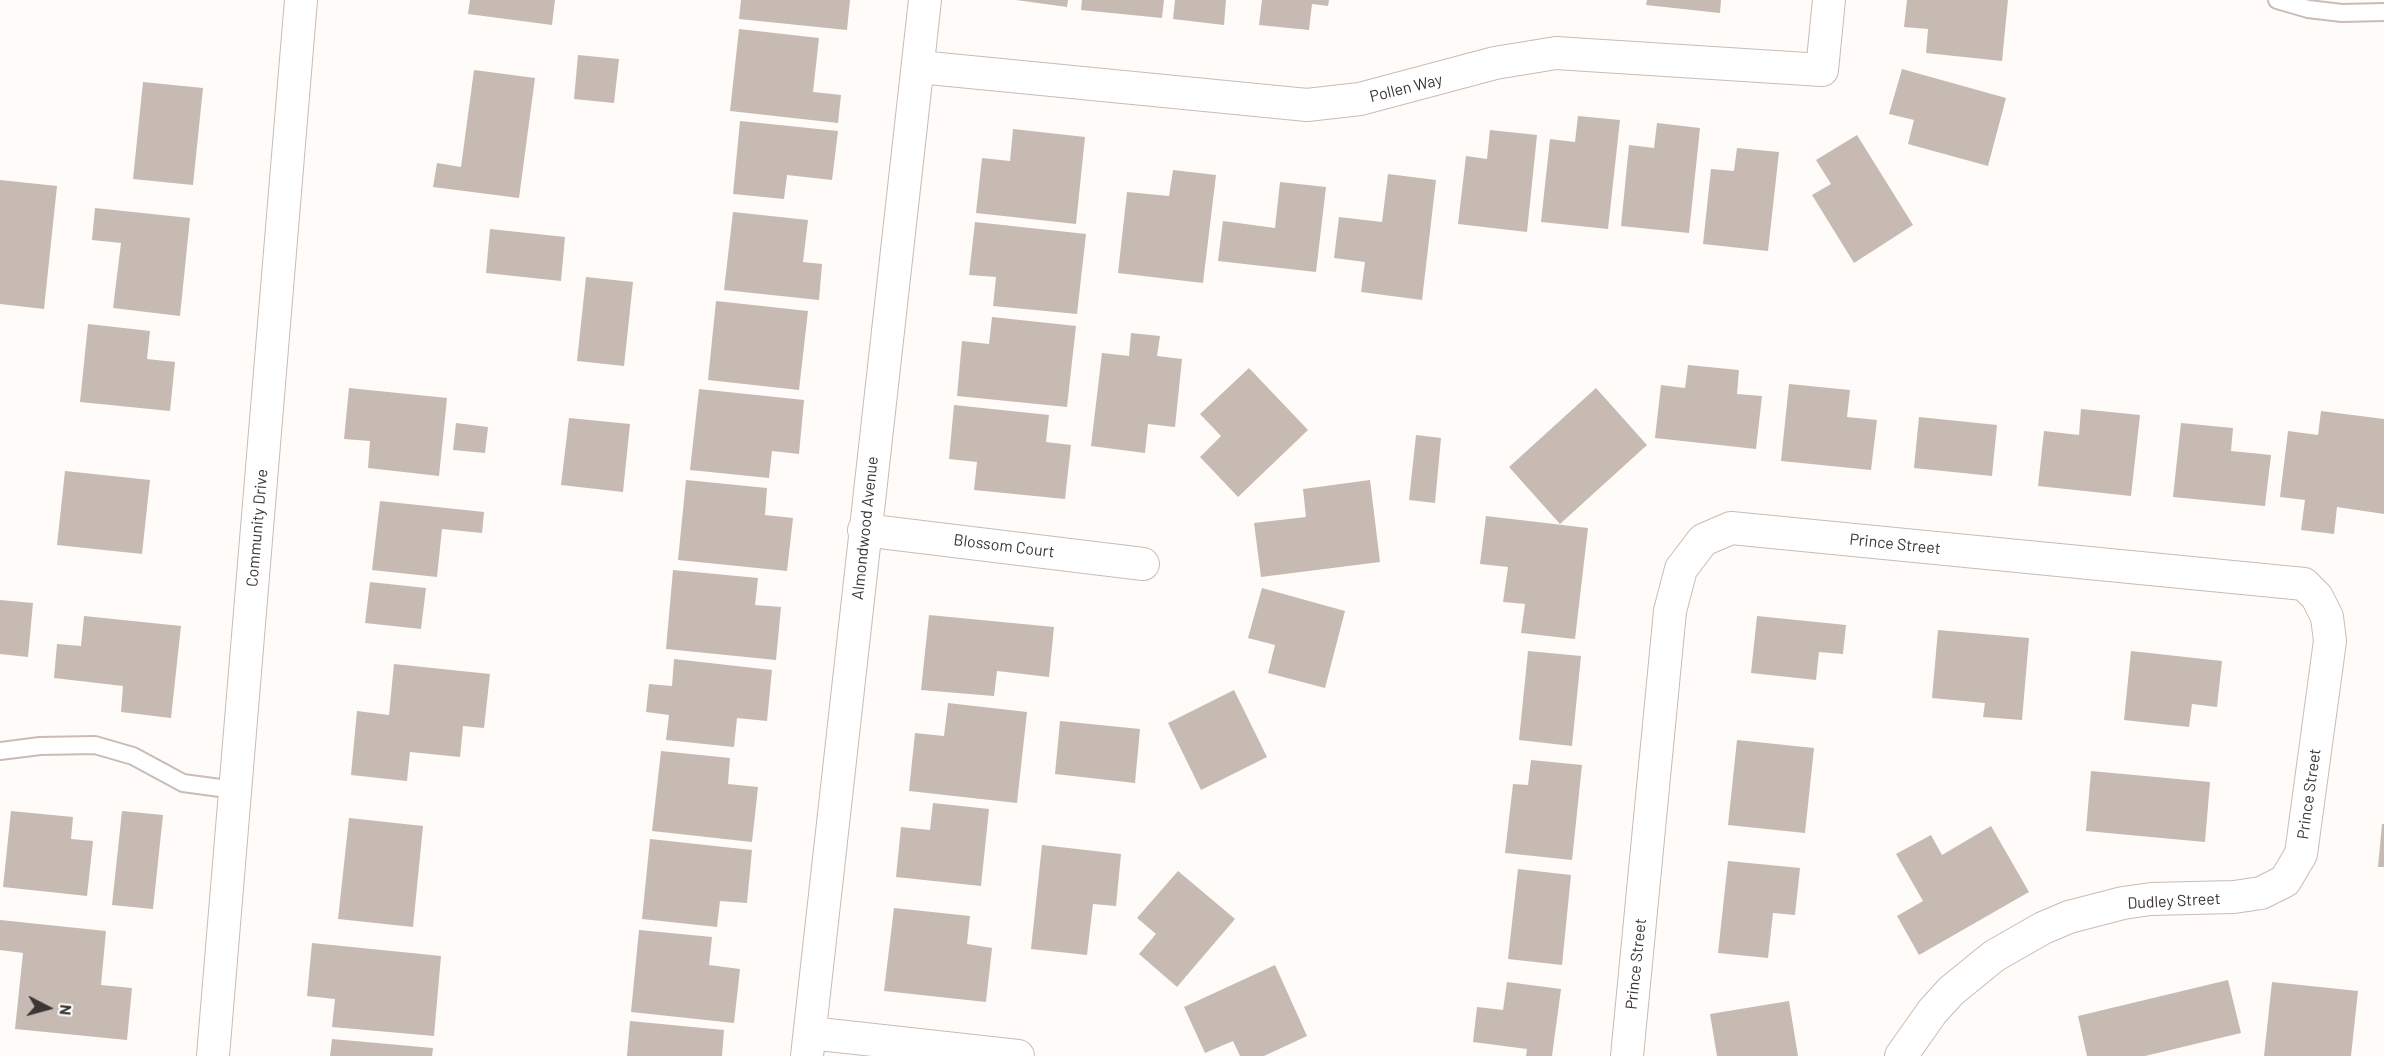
<!DOCTYPE html>
<style>
body{margin:0}
#map{position:relative;width:2384px;height:1056px;overflow:hidden;background:#fefbf9;font-family:Barlow,sans-serif}
canvas{display:block}
.north{position:absolute;left:18px;top:978px;width:60px;height:60px;-webkit-text-stroke:4px #fff;paint-order:stroke;rotate:96deg;font-size:16px;font-weight:700;line-height:24px;text-align:center;color:#3b3533}
.north::after{content:'';display:block;margin:auto;width:21px;height:27px;background:#3b3533;clip-path:polygon(50% 0,100% 100%,50% 72%,0 100%)}
</style>
<div id="map">
<canvas width="2384" height="1056"></canvas>
<div class="north">N</div>
</div>
<script>
const ctx = document.querySelector('canvas').getContext('2d');
ctx.lineJoin = 'round';
function fillPath(path, color) { ctx.fillStyle = color; ctx.fill(path, 'evenodd'); }
const toPath = rows => new Path2D(rows.map(r => 'M' + r).join(''));
function stroke(path, color, width, dash) { ctx.strokeStyle = color; ctx.lineWidth = width; ctx.lineCap = dash ? 'butt' : 'round'; ctx.setLineDash(dash || []); ctx.stroke(path); }
function label(font, color, halo, rows, align = 'center') {
  ctx.font = font + ' Barlow,sans-serif'; ctx.lineWidth = 4.5; ctx.setLineDash([]); ctx.textBaseline = 'middle'; ctx.strokeStyle = halo; ctx.fillStyle = color; for (const [text, x, y, turn = 0] of rows) {
    ctx.save(); ctx.translate(x, y); ctx.rotate((+turn || 0) * Math.PI / 180); ctx.textAlign = isNaN(turn) ? turn : align; if (halo) ctx.strokeText(text, 0, 0); ctx.fillText(text, 0, 0); ctx.restore();
  }
}
const building = toPath([
 [470,0,555,0,552,25,468,14],
 [741,0,850,0,847,30,739,19],
 [1016,0,1068,0,1067,7],
 [1082,0,1164,0,1162,18,1081,10],
 [1175,0,1226,0,1224,25,1173,19],
 [1262,0,1329,0,1328,6,1312,4,1309,30,1259,25],
 [1647,0,1721,0,1720,13,1646,5],
 [1907,0,2008,0,2002,61,1926,53,1928,29,1904,27],
 [739,29,819,38,813,92,841,95,838,123,730,111],
 [578,55,619,59,614,103,574,99],
 [1902,69,2006,98,1988,166,1908,144,1914,120,1889,114],
 [474,70,535,78,519,198,433,187,437,163,461,167],
 [143,82,203,88,193,185,133,179],
 [1578,116,1620,120,1608,229,1541,222,1550,139,1575,142],
 [740,121,838,131,832,180,787,175,784,199,733,194],
 [1657,123,1700,128,1689,233,1621,226,1629,145,1654,148],
 [1013,129,1085,137,1076,224,976,213,982,158,1010,161],
 [1490,130,1537,135,1527,232,1458,224,1466,156,1487,159],
 [1857,135,1913,225,1854,263,1812,195,1831,184,1816,160],
 [1737,148,1779,152,1768,251,1703,244,1711,169,1734,171],
 [1173,170,1216,175,1203,283,1118,273,1127,192,1169,196],
 [1388,174,1436,180,1422,300,1361,292,1365,262,1334,258,1339,217,1382,222],
 [0,180,57,186,44,309,0,304],
 [1280,182,1326,187,1316,272,1218,261,1223,221,1275,228],
 [95,208,190,218,180,316,113,308,121,243,92,240],
 [733,212,808,220,803,262,822,264,819,300,724,290],
 [975,222,1086,234,1077,314,993,306,996,277,969,275],
 [490,229,565,237,561,281,486,273],
 [586,277,633,282,624,366,577,361],
 [716,301,808,311,799,390,708,380],
 [992,317,1076,326,1067,407,957,396,962,341,989,344],
 [88,324,150,331,147,359,175,362,170,411,80,402],
 [1131,333,1160,336,1157,356,1182,359,1175,427,1148,424,1145,453,1091,446,1102,353,1129,356],
 [1688,365,1739,370,1737,394,1762,396,1756,449,1655,438,1661,385,1685,388],
 [1249,368,1308,430,1238,497,1200,457,1221,436,1200,414],
 [1789,384,1850,390,1847,417,1877,420,1871,470,1781,461],
 [349,388,447,398,439,476,368,468,370,441,344,439],
 [1596,388,1647,445,1560,524,1509,467],
 [699,389,804,400,799,454,772,451,769,478,690,470],
 [954,405,1049,415,1046,442,1071,445,1065,499,974,490,977,462,949,459],
 [2081,409,2140,415,2131,496,2038,486,2044,431,2079,435],
 [2321,411,2384,419,2384,514,2337,507,2334,534,2301,530,2305,500,2280,497,2288,431,2318,435],
 [1919,417,1997,425,1992,476,1914,468],
 [569,418,630,424,623,492,561,485],
 [456,423,488,427,485,453,453,450],
 [2181,423,2233,428,2231,451,2271,455,2265,506,2173,497],
 [1416,435,1441,438,1435,503,1409,500],
 [65,471,150,480,142,554,57,545],
 [686,480,767,488,765,515,793,518,787,571,678,560],
 [1370,480,1380,562,1261,577,1254,523,1306,517,1303,489],
 [380,501,484,512,482,533,442,529,437,577,372,570],
 [1486,516,1588,528,1575,639,1521,633,1525,604,1503,602,1508,567,1480,564],
 [673,570,758,578,755,605,781,607,776,660,666,649],
 [370,582,426,588,421,629,365,623],
 [1262,588,1345,611,1325,688,1268,673,1275,645,1248,638],
 [0,600,33,603,28,657,0,654],
 [929,615,1054,627,1049,677,997,671,994,696,921,690],
 [84,616,181,626,171,718,121,712,123,686,54,678,57,644,81,646],
 [1757,616,1846,625,1843,654,1819,652,1816,680,1751,673],
 [1938,630,2029,638,2022,720,1983,717,1985,703,1932,698],
 [1528,651,1581,656,1572,746,1519,740],
 [2131,651,2222,661,2217,707,2192,704,2189,727,2124,720],
 [674,659,772,670,767,721,737,718,734,747,666,740,669,715,646,712,649,684,672,686],
 [394,664,490,674,484,728,463,726,460,757,410,752,407,781,351,775,357,711,389,715],
 [1234,690,1267,757,1201,790,1168,723],
 [948,703,1027,712,1017,803,909,791,915,733,944,736],
 [1060,721,1140,729,1135,783,1055,774],
 [1737,740,1814,748,1805,833,1728,825],
 [661,751,730,758,728,784,758,787,752,842,652,831],
 [1531,760,1582,765,1572,860,1505,853,1513,784,1528,785],
 [2091,771,2210,782,2205,842,2086,831],
 [933,803,989,809,981,886,896,877,901,827,930,830],
 [11,811,73,817,71,839,93,841,87,896,3,887],
 [122,811,163,815,153,909,112,905],
 [349,818,423,826,413,927,338,919],
 [2382,824,2384,824,2384,867,2378,867],
 [1991,826,2029,892,1919,955,1897,916,1923,901,1896,854,1931,835,1942,855],
 [650,839,752,850,747,903,720,901,717,927,642,919],
 [1042,845,1121,854,1116,906,1093,904,1087,955,1031,949],
 [1728,861,1800,868,1795,915,1773,913,1768,958,1718,953],
 [1518,869,1571,875,1562,965,1508,959],
 [1178,871,1235,919,1177,987,1139,954,1156,934,1137,918],
 [894,908,970,916,967,944,992,948,986,1002,884,991],
 [0,920,106,931,101,985,132,988,127,1040,15,1029,23,953,0,950],
 [639,930,712,937,709,965,740,969,734,1023,631,1012],
 [312,943,441,956,434,1036,332,1027,335,999,307,996],
 [1275,965,1307,1036,1264,1056,1240,1056,1233,1041,1205,1053,1184,1007],
 [2228,980,2241,1033,2145,1056,2087,1056,2078,1016],
 [1507,982,1561,989,1552,1056,1526,1056,1527,1049,1473,1042,1477,1007,1503,1010],
 [2272,982,2358,991,2351,1056,2264,1056],
 [1789,1001,1798,1056,1717,1056,1710,1014],
 [630,1021,724,1030,722,1056,627,1056],
 [332,1039,433,1048,432,1056,330,1056]
]);
const service = toPath([
 [2277,0,2308,9,2342,13,2384,12],
 [0,751,40,746,95,745,133,756,183,783,235,790]
]);
const minor = toPath([
 [919,67,1307,105,1360,99,1495,63,1556,53,1822,70,1829,0],
 [864,530,1143,564],
 [810,1033,1018,1056],
 [213,1056,301,0],
 [807,1056,925,0],
 [1627,1056,1670,611,1681,569,1703,540,1731,528,2304,584,2317,597,2327,617,2330,641,2301,854,2285,881,2261,893,2234,897,2151,899,2123,903,2069,917,2043,928,1994,956,1951,991,1932,1012,1901,1056]
]);
const streetNames = [
 ["Pollen Way",1406,88,-14],
 ["Community Drive",257,528,-85],
 ["Almondwood Avenue",865,528,-84],
 ["Prince Street",1895,544,6],
 ["Blossom Court",1004,546,7],
 ["Prince Street",2309,794,-82],
 ["Dudley Street",2174,901,-3],
 ["Prince Street",1636,964,-84]
];
fillPath(building, '#c7bab3');
stroke(service, '#c9bcb4', 20);
stroke(minor, '#c9bcb4', 34);
stroke(service, '#fff', 16);
stroke(minor, '#fff', 32);
label('16px', '#3b3533', '#fff', streetNames);
</script>
